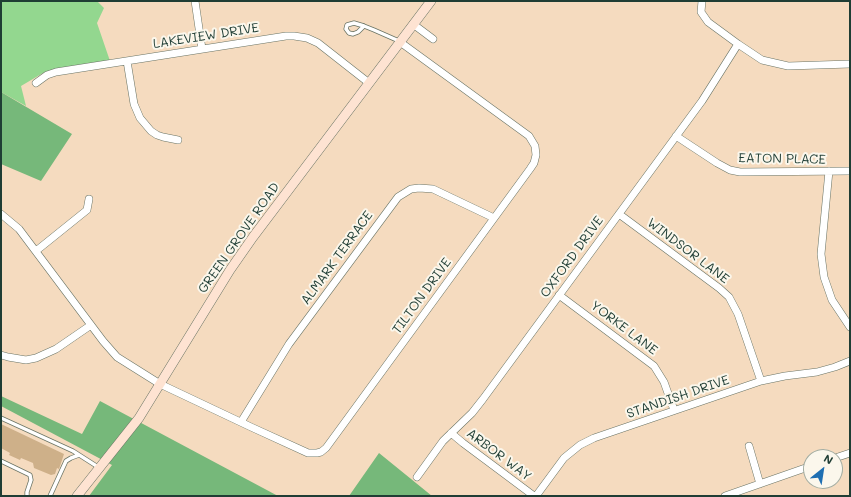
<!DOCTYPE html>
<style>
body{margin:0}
#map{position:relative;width:851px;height:497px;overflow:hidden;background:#f5dbbf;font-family:Mali,sans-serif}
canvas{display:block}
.frame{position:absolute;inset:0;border:2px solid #1f3d34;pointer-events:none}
.north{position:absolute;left:803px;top:449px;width:40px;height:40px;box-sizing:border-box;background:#fbf7ec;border:1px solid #a3ada2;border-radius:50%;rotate:30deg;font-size:11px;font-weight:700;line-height:16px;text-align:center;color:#1f3d34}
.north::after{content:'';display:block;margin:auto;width:14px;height:18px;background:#1f6fb2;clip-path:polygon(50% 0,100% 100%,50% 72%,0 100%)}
</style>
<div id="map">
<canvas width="851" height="497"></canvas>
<div class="frame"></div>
<div class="north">N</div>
</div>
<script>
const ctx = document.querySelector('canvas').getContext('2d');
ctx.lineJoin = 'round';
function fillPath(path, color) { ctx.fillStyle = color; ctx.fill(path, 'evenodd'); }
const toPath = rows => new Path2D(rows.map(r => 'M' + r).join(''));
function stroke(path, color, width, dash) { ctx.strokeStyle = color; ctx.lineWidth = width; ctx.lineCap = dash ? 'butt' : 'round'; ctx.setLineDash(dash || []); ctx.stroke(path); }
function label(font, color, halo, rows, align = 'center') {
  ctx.font = font + ' Mali,sans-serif'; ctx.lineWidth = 4; ctx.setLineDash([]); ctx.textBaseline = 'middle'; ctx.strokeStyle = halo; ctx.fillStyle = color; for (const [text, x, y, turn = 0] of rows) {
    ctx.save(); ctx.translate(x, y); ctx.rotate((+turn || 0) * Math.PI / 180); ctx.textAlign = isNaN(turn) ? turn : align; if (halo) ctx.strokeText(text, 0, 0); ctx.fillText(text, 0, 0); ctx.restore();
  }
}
const green = toPath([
 [1,1,97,1,104,8,97,23,110,61,43,73,21,86,26,106,1,92]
]);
const forest = toPath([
 [1,92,72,134,41,181,1,164],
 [1,396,82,434,100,401,278,496,89,496,112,465,1,406],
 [379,453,432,496,349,496]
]);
const building = toPath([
 [1,424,64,454,59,469,57,468,55,474,51,475,34,468,33,463,21,458,20,460,9,455,10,453,1,448]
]);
const lane = toPath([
 [364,26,358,32,353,34,349,33,346,29,347,25,354,23,364,26,374,30,399,41],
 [1,418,73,451,98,467],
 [1,461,30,475,31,480,27,492,27,496],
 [50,496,66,461,71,458,79,455]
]);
const street = toPath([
 [195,1,202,49],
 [702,1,701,12,708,22,738,44,762,60,788,66,850,64],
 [413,24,433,39],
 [127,61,134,104,140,118,151,131,157,135,163,137,178,140],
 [36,83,47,75,56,72,286,36,294,36,307,38,318,43,369,83],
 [676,136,717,163,730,170,740,172,850,171],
 [829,171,821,254,824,277,832,300,850,327],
 [1,214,19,229,103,341,117,357,160,384,251,427,308,453,317,453,321,452,326,448,530,169,534,163,536,155,535,146,529,136,400,42],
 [619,214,719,288,729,297,738,314,761,381],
 [36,251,87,210,89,199],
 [559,295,654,366,664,382,674,410],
 [1,355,8,357,26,360,36,358,56,349,91,325],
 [241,422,289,344,398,197,411,189,419,188,433,189,494,218],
 [451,433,463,443,534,496],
 [749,446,760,484],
 [835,458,850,453],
 [417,477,443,441,472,413,483,399,702,101,738,44],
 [536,496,564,458,580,445,594,438,761,381,785,376,817,372,835,367,850,361],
 [725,496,811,466]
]);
const secondary = toPath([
 [77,496,139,418,230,270,253,237,431,1]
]);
const streetNames = [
 ["LAKEVIEW DRIVE",206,36,-9],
 ["EATON PLACE",782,159,1],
 ["GREEN GROVE ROAD",239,238,-55],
 ["WINDSOR LANE",688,251,37],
 ["OXFORD DRIVE",572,257,-54],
 ["ALMARK TERRACE",337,258,-54],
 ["TILTON DRIVE",422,296,-54],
 ["YORKE LANE",624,328,37],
 ["STANDISH DRIVE",678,397,-19],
 ["ARBOR WAY",499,455,37]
];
fillPath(green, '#93d78f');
fillPath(forest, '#76b87a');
fillPath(building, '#ceb089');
stroke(lane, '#6a7465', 5);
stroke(street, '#6a7465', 8);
stroke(secondary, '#6a7465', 10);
stroke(lane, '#fff', 3.5);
stroke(street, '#fff', 7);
stroke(secondary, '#fee3d2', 9);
label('13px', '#1f3d34', '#fbf7ec', streetNames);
</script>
